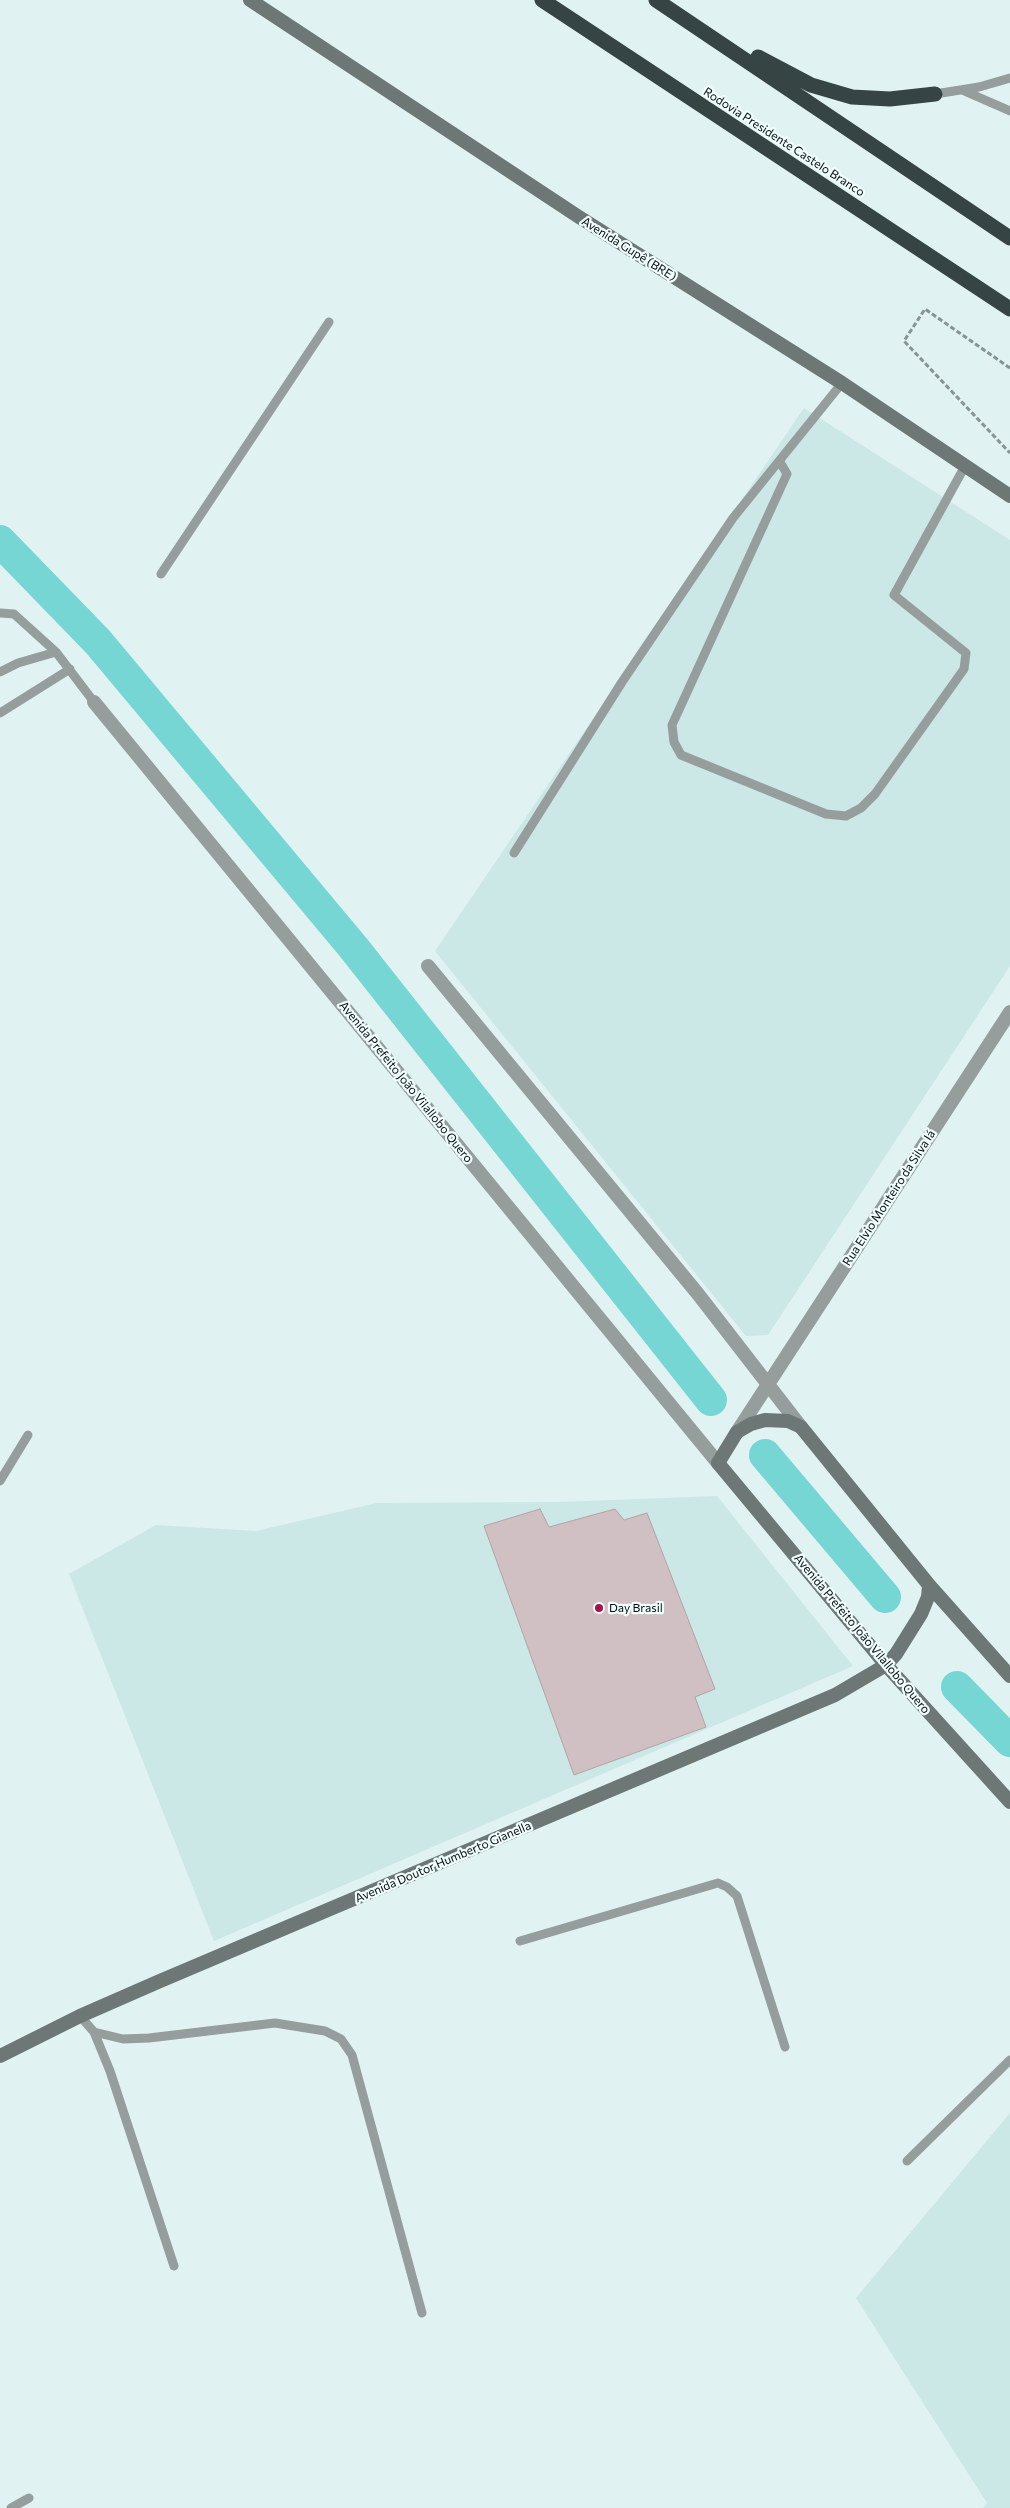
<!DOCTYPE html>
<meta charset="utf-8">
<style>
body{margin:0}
canvas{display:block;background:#e0f2f1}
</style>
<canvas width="1010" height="2508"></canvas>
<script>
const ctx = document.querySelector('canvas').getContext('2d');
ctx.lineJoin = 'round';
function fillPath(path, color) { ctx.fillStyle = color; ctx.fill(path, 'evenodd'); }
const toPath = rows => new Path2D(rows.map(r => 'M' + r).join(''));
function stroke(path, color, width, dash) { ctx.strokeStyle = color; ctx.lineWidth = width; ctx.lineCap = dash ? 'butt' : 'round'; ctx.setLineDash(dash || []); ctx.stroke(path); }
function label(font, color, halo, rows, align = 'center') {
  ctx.font = font + ' Commissioner,sans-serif'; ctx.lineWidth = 4.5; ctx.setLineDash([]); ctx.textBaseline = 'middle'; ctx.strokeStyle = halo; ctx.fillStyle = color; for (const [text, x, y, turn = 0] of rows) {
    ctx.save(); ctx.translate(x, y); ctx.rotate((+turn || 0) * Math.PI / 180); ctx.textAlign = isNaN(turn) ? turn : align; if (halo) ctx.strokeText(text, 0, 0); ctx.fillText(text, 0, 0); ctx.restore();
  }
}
const built = toPath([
 [804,408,1010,540,1010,966,768,1335,746,1336,435,951],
 [717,1496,853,1666,214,1941,69,1574,156,1525,256,1531,377,1503,560,1502],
 [1010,2113,1010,2508,983,2508,987,2503,856,2298]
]);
const river = toPath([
 [0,541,98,642,353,947,711,1400],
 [765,1455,885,1597],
 [957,1687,1010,1741]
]);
const building = toPath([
 [540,1509,549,1527,615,1509,624,1520,647,1513,715,1689,695,1697,706,1727,574,1775,484,1526,540,1509]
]);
const path = toPath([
 [1010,368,925,309,904,341,1010,453]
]);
const service = toPath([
 [962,90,1010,111],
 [935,94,979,87,1010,78],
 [780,462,787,474,672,725,674,742,681,755,826,814,846,816,861,808,875,794,964,669,966,653,894,595,965,466],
 [161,574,329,322],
 [0,613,14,614,56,652],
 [0,672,18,663,56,652,94,702],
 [0,713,70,669],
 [514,853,622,682,733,518,842,383],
 [0,1481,28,1435],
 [520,1941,718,1883,727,1887,737,1896,785,2047],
 [80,2016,94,2032,123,2039,149,2038,275,2023,325,2031,341,2039,352,2055,422,2313],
 [94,2032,110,2071,174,2266],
 [907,2161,1010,2060],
 [11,2508,29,2498]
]);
const minor = toPath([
 [94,702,718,1463],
 [428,966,698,1294,801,1427],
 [737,1432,1010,1012]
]);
const secondary = toPath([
 [250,0,579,217,842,383,1010,496],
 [1010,1676,929,1585,801,1427,788,1421,765,1420,751,1424,737,1432,718,1463,886,1665,1010,1802],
 [0,2056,80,2016,160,1981,835,1695,886,1665,896,1654,921,1614,928,1597,929,1585]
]);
const motorway = toPath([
 [542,0,1010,309],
 [656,0,1010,238],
 [758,57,811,85,852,97,890,99,935,94]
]);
const markers = [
 [599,1608,5,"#a6124b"]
];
const streetNames = [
 ["Rodovia Presidente Castelo Branco",784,142,33],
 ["Avenida Gupê (BRE)",629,249,32],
 ["Avenida Prefeito João Vilallobo Quero",406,1082,51],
 ["Rua Elvio Monteiro da Silva Iá",889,1198,-57],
 ["Avenida Prefeito João Vilallobo Quero",862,1634,50],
 ["Avenida Doutor Humberto Gianella",443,1862,-23]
];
const poiNames = [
 ["Day Brasil",609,1608]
];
fillPath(built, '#cbe7e6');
stroke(river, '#75d6d3', 32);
fillPath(building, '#d1c0c3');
stroke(building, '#b3a3a5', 1);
stroke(path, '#879494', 3, [5, 2.5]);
stroke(service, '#969d9d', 9);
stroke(minor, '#969d9d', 14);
stroke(secondary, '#6c7776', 14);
stroke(motorway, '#364544', 15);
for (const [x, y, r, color] of markers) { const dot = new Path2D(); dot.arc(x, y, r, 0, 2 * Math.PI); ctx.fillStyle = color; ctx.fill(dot); stroke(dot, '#f0fffe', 2); }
label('12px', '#070d0d', '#f0fffe', streetNames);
label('12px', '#070d0d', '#f0fffe', poiNames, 'left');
</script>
